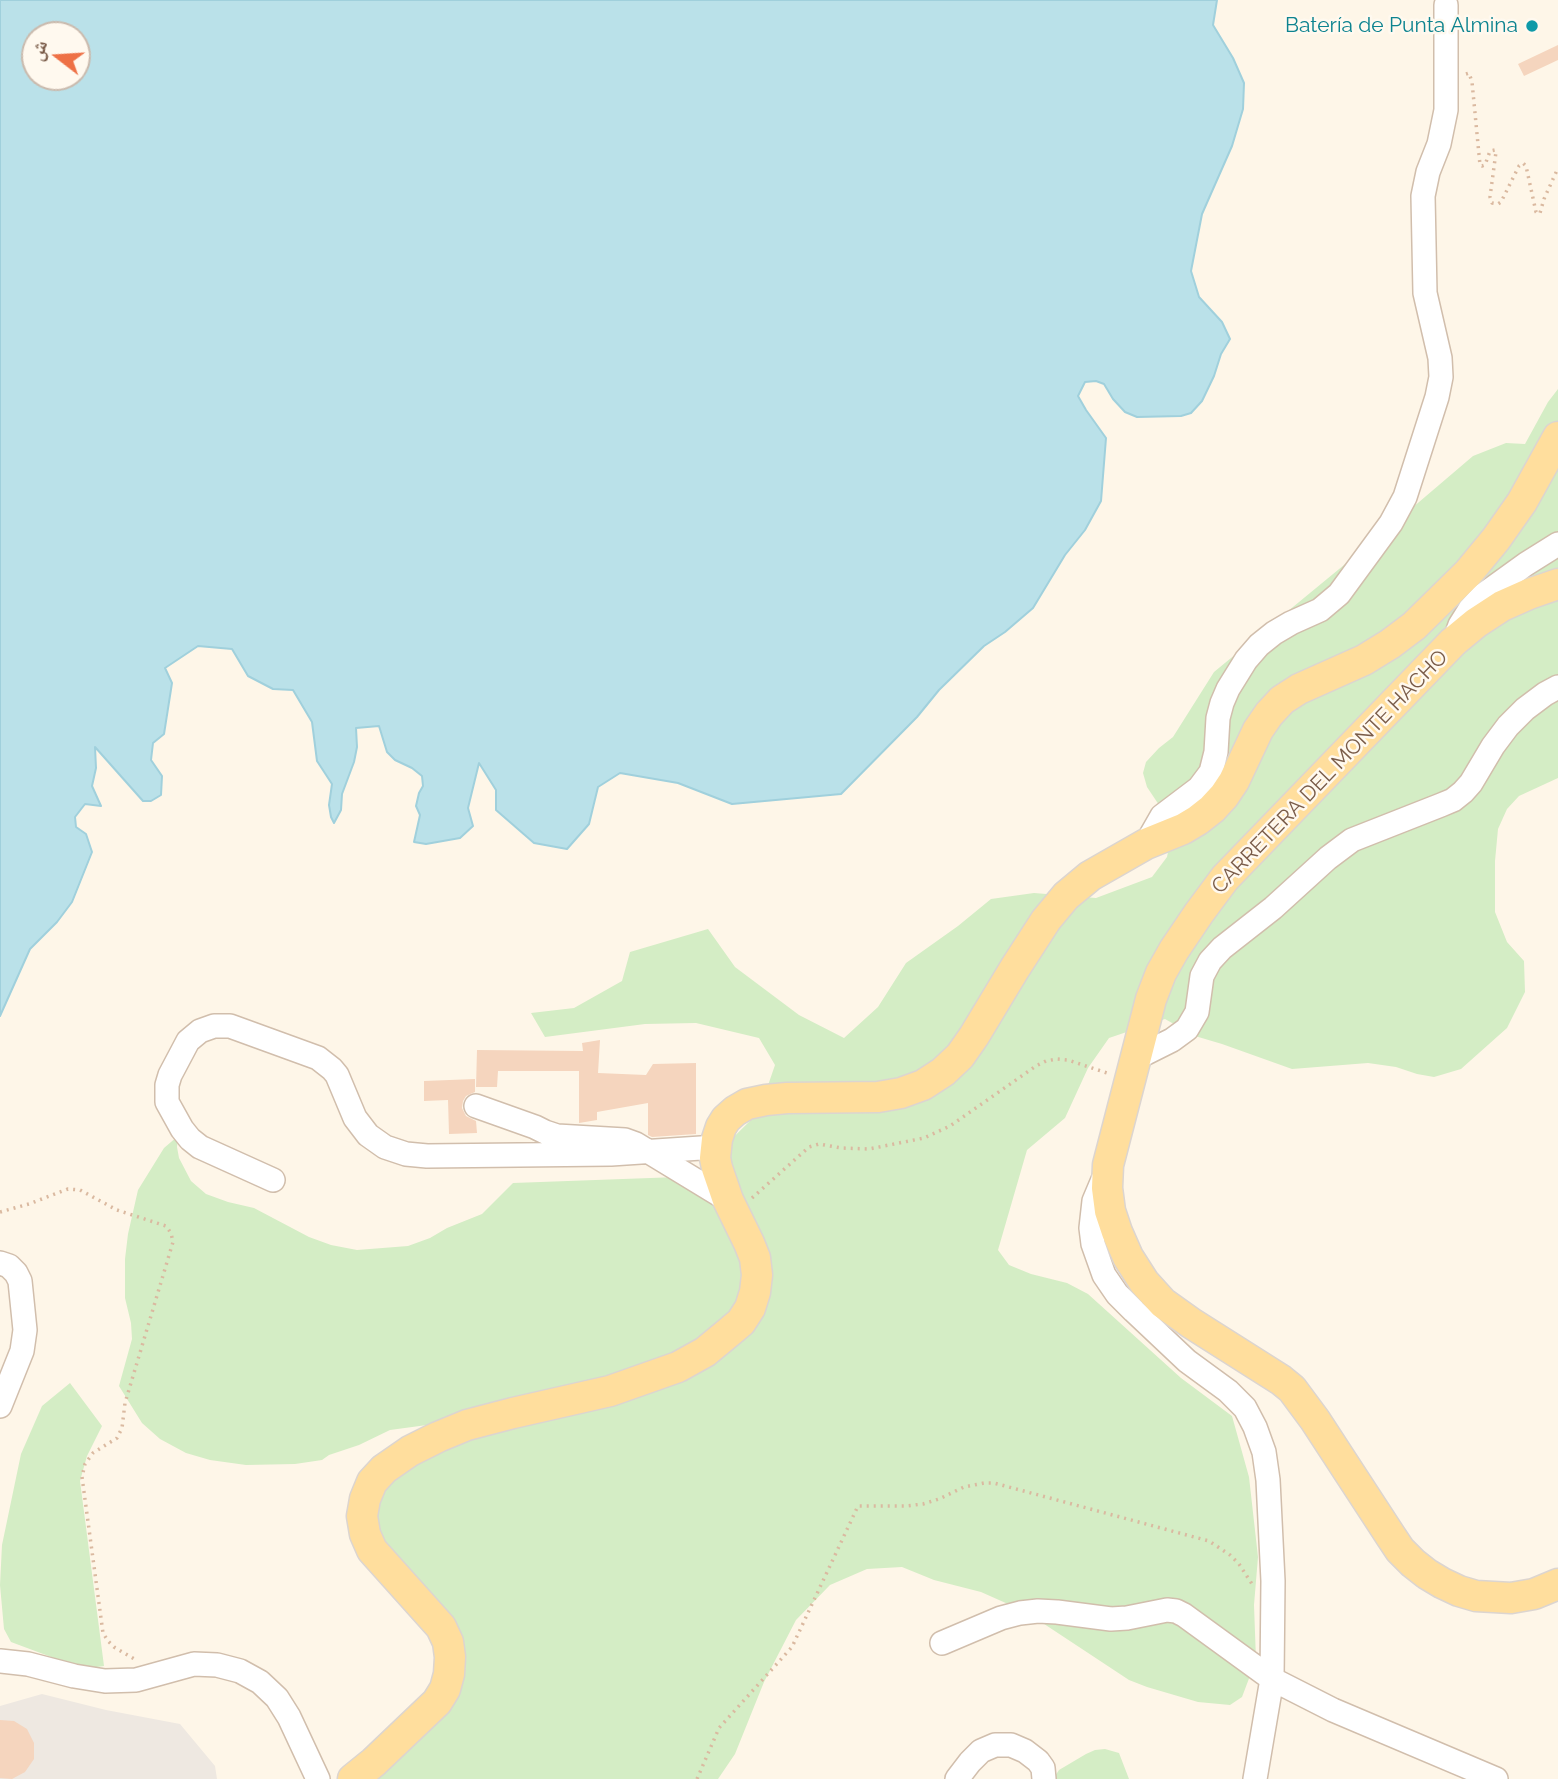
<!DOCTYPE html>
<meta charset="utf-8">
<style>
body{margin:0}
#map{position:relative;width:1558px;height:1779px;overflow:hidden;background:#fef6e8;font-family:Raleway,"Noto Naskh Arabic",sans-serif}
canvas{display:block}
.north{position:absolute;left:21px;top:21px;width:70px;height:70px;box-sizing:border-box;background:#fff9ef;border:2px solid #cabaad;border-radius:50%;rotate:287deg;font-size:19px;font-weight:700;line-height:28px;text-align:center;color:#7a5c49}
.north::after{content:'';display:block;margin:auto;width:24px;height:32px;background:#ee7146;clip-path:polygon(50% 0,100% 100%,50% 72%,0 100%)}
</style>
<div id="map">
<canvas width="1558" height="1779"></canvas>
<div class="north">ش</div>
</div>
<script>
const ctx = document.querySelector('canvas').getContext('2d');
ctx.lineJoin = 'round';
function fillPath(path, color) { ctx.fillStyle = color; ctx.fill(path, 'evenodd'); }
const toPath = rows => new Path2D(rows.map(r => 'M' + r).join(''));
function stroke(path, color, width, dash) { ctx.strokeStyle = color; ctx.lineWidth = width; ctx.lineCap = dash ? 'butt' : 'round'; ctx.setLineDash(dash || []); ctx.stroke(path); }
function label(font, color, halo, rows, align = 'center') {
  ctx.font = font + ' Raleway,sans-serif'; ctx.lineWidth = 5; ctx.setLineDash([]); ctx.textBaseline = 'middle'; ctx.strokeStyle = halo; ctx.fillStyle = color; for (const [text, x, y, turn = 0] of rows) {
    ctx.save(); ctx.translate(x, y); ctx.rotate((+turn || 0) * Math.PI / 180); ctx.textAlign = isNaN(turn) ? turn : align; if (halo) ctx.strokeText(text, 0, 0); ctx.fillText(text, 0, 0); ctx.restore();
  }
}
const industrial = toPath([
 [42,1694,106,1710,180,1724,215,1766,217,1779,0,1779,0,1706]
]);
const green = toPath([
 [1558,389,1558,778,1519,796,1507,809,1498,829,1495,861,1495,912,1507,942,1524,961,1525,992,1507,1028,1461,1069,1434,1077,1417,1074,1396,1067,1368,1063,1292,1069,1222,1044,1195,1036,1165,1019,1109,1038,1088,1068,1065,1118,1027,1150,998,1250,1009,1265,1031,1274,1067,1283,1088,1294,1181,1378,1232,1416,1249,1477,1258,1557,1254,1605,1256,1660,1242,1697,1230,1705,1198,1702,1147,1687,1129,1680,1026,1612,981,1592,934,1580,902,1567,867,1569,830,1585,796,1620,764,1682,735,1754,718,1779,363,1779,429,1711,457,1645,387,1554,371,1510,384,1488,452,1430,427,1425,390,1430,359,1445,329,1455,322,1460,295,1464,246,1465,210,1460,186,1453,160,1439,142,1423,119,1386,132,1339,131,1323,125,1298,125,1259,128,1234,138,1190,164,1148,178,1136,177,1147,179,1158,191,1181,206,1194,228,1202,254,1208,309,1237,331,1245,357,1250,408,1246,430,1238,447,1228,482,1214,513,1183,678,1177,696,1174,754,1117,764,1097,775,1065,759,1038,696,1023,645,1024,545,1037,531,1013,574,1008,622,981,630,952,708,929,735,967,799,1015,844,1038,878,1007,906,963,958,926,991,899,1034,893,1096,898,1152,877,1167,857,1173,826,1147,787,1143,773,1146,762,1159,748,1173,737,1214,672,1378,537,1473,456,1506,443,1525,444,1548,402],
 [70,1383,102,1426,87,1456,80,1481,104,1666,90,1668,62,1661,11,1642,4,1629,0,1585,2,1545,21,1454,42,1406],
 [1105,1749,1119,1753,1129,1779,1053,1779,1059,1770,1086,1754,1095,1750]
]);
const water = toPath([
 [0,0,1217,0,1213,25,1233,58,1244,83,1243,109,1232,146,1202,214,1191,271,1199,297,1222,322,1230,339,1221,354,1214,376,1202,401,1191,413,1181,416,1137,417,1125,412,1113,399,1104,384,1096,381,1085,382,1078,396,1086,410,1106,438,1101,501,1085,530,1065,555,1033,608,1005,632,984,646,939,690,917,717,841,794,732,804,678,783,620,773,598,787,589,824,567,849,534,843,496,810,496,790,479,763,468,808,473,826,460,838,426,844,414,842,420,815,416,806,419,793,423,786,422,776,412,768,395,760,387,752,379,726,356,728,357,747,354,762,342,794,341,810,334,823,331,817,329,805,332,784,317,761,312,722,293,690,273,689,248,676,232,649,198,646,165,668,172,683,164,734,153,743,151,760,162,776,161,795,151,801,143,801,95,747,96,768,92,786,101,806,85,804,75,817,76,827,86,834,92,852,72,902,57,922,30,949,0,1016,0,0],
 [35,35,77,35,77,77,35,77,35,35]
]);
const building = toPath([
 [1558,45,1558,60,1524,76,1518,64],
 [600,1040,598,1073,646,1075,653,1064,696,1063,696,1134,652,1137,648,1135,648,1103,597,1112,597,1120,579,1123,579,1071,498,1071,497,1087,476,1087,477,1050,583,1051,582,1043],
 [475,1079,475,1092,466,1096,463,1101,462,1108,466,1116,476,1121,477,1133,449,1134,448,1100,424,1101,424,1081],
 [0,1720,14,1721,27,1729,34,1743,34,1759,25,1772,12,1779,0,1778]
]);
const path = toPath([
 [1466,74,1469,73,1472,82,1480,165,1482,166,1485,165,1490,151,1495,150,1496,152,1490,197,1492,203,1498,204,1501,202,1519,166,1523,163,1526,166,1536,212,1538,214,1540,213,1544,199,1558,168],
 [752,1198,809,1147,819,1144,841,1148,869,1149,924,1138,950,1126,1036,1066,1046,1061,1057,1059,1068,1060,1110,1074],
 [0,1212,29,1204,68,1189,80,1190,117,1210,166,1226,171,1233,173,1242,125,1403,122,1428,117,1438,93,1453,85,1464,82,1477,103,1633,108,1641,114,1647,136,1660],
 [697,1779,719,1728,792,1647,858,1506,906,1506,923,1504,939,1499,964,1487,984,1483,994,1483,1209,1541,1230,1555,1239,1564,1252,1584]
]);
const minor = toPath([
 [1456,636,1460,625,1470,609,1483,595,1526,564,1558,544],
 [1146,844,1162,816,1199,788,1211,772,1216,752,1218,718,1222,703,1228,689,1246,660,1259,645,1274,633,1291,623,1320,610,1339,594,1391,523,1405,497,1437,397,1441,377,1440,358,1425,293,1423,196,1428,172,1439,144,1446,110,1446,5],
 [1136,1058,1172,1040,1187,1029,1197,1012,1202,976,1210,961,1222,948,1273,908,1328,858,1352,840,1441,805,1453,800,1463,792,1471,783,1493,746,1508,726,1525,709,1545,694,1558,687],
 [476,1106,535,1127,545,1132,557,1136,625,1140,636,1144,728,1200],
 [1105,1175,1094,1201,1091,1228,1093,1244,1104,1275,1117,1294,1134,1311,1187,1361,1228,1391,1245,1408,1255,1427,1264,1452,1268,1480,1273,1581,1272,1679,1255,1779],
 [273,1180,200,1147,190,1139,182,1129,167,1102,167,1085,170,1075,188,1041,200,1031,214,1026,230,1026,318,1058,332,1069,337,1075,355,1118,368,1135,385,1147,406,1154,427,1156,611,1154,716,1147],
 [0,1263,9,1266,16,1273,20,1281,25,1330,22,1351,0,1406],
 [942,1643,1001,1618,1020,1613,1038,1611,1057,1612,1111,1619,1127,1618,1167,1610,1176,1611,1184,1615,1272,1679,1333,1710,1496,1779],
 [0,1661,28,1664,74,1676,105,1681,136,1680,194,1664,217,1665,240,1671,260,1682,277,1698,289,1717,318,1779],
 [957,1779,970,1762,981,1751,995,1745,1011,1745,1025,1751,1038,1761,1043,1768,1044,1779]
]);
const major = toPath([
 [1558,584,1529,594,1502,606,1476,623,1453,642,1225,878,1199,913,1174,950,1161,973,1151,999,1108,1165,1107,1188,1110,1211,1117,1232,1128,1257,1144,1282,1163,1303,1191,1323,1281,1380,1292,1389,1315,1420,1390,1535,1400,1550,1413,1563,1427,1574,1442,1583,1459,1591,1476,1596,1511,1598,1534,1594,1558,1584],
 [353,1779,374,1762,437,1702,445,1689,449,1674,450,1657,448,1642,441,1627,372,1550,365,1534,362,1516,365,1499,372,1482,384,1469,410,1451,438,1437,467,1425,513,1413,610,1391,678,1367,705,1352,728,1333,741,1322,750,1308,755,1292,757,1275,755,1258,749,1243,728,1200,717,1168,715,1158,717,1139,721,1127,726,1119,735,1111,747,1104,766,1100,787,1098,878,1097,901,1093,923,1085,943,1072,960,1056,974,1036,1015,968,1046,920,1066,896,1090,876,1146,844,1183,829,1198,820,1212,809,1224,796,1234,781,1258,730,1269,714,1282,700,1299,689,1364,660,1390,644,1414,626,1468,573,1496,539,1522,502,1558,437]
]);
const markers = [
 [1532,26,7,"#0f9aa8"]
];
const cultureNames = [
 ["Batería de Punta Almina",1518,26]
];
const streetNames = [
 ["CARRETERA DEL MONTE HACHO",1330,772,-46]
];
fillPath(industrial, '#eee8e1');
fillPath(green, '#d4edc5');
fillPath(water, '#bae1e9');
stroke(water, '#a0d0dc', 2);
fillPath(building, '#f5d5be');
stroke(minor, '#d1beac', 26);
stroke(major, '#dcd5d0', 33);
stroke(path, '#dab9a0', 3.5, [2, 5]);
stroke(minor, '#fff', 23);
stroke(major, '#ffde9d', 30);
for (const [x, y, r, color] of markers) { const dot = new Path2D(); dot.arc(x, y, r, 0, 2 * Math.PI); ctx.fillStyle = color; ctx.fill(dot); stroke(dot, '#fff9ef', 2.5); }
label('21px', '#0d838f', '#fff9ef', cultureNames, 'right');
label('21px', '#7a5c49', '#fff9ef', streetNames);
</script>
